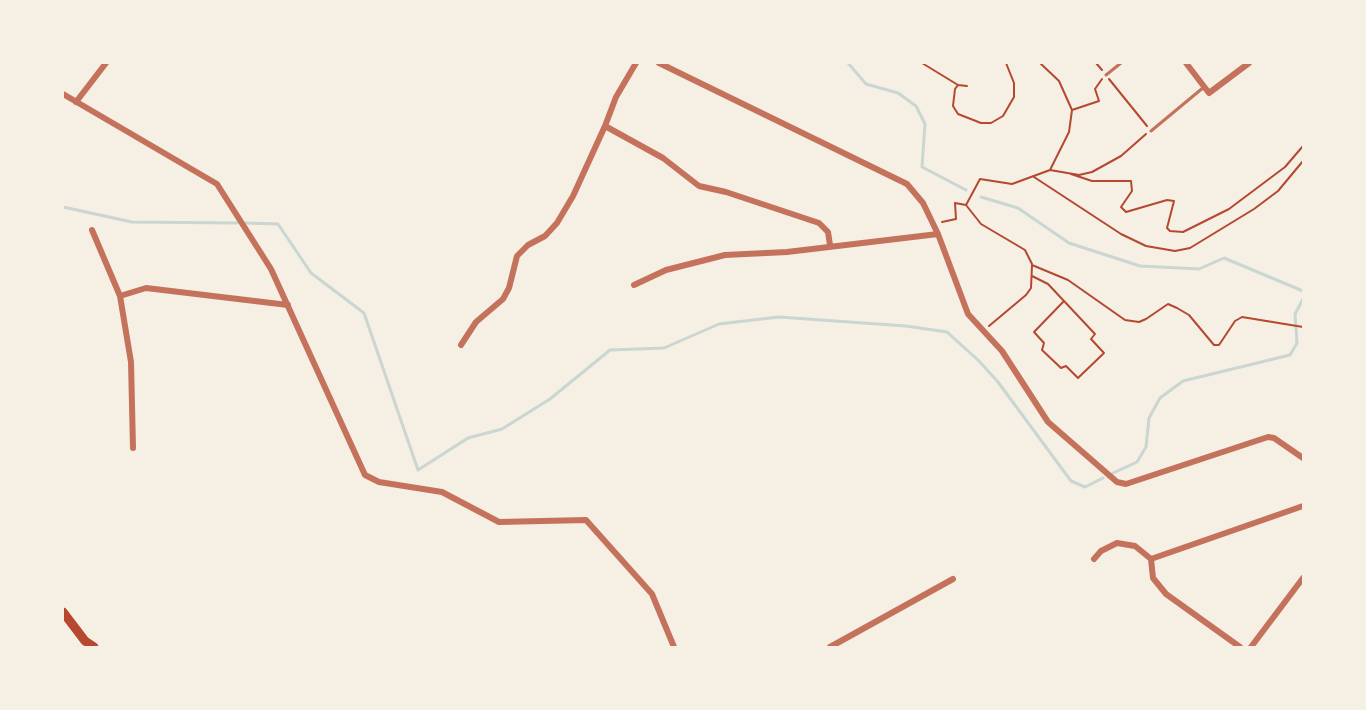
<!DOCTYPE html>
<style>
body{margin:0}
#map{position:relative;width:1366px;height:710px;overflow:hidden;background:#f6efe4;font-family:Bitter,serif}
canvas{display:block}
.frame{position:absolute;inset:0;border:64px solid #f6efe4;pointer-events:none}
</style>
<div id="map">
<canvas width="1366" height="710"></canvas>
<div class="frame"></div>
</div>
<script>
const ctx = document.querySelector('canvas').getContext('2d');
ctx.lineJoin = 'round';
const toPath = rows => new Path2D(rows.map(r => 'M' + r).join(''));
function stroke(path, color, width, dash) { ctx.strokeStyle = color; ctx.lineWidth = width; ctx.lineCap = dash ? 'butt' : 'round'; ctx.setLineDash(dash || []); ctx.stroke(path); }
const stream = toPath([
 [848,63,866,84,898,93,916,106,925,124,922,167,966,190],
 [981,197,1018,208,1069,243,1140,266,1199,269,1224,258,1303,291],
 [63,207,132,222,237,223],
 [246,223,278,224,311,273,364,313,418,470,468,438,502,429,550,399,610,350,664,348,719,324,779,317,906,326,947,332,979,361,998,382,1071,481,1085,487,1103,478],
 [1113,473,1137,462,1146,447,1149,418,1160,398,1183,381,1290,355,1297,343,1295,314,1303,299]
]);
const path = toPath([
 [922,63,958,85],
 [1040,63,1059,81,1072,110,1069,132,1050,170,1079,175,1092,172,1121,156,1146,134],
 [1096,63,1102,70],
 [1109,79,1147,126],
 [967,86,958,85,955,89,953,106,958,114,981,123,991,123,1003,116,1014,97,1014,83,1006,63],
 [1072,110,1099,101,1095,89,1102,79],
 [1071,174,1092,181,1131,181,1132,191,1121,207,1126,212,1167,200,1174,201,1167,228,1170,231,1183,232,1229,209,1285,167,1303,146],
 [1034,177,1121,234,1146,246,1175,251,1190,248,1254,209,1278,191,1303,161],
 [942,222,956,219,955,203,966,205],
 [1032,264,1025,250,981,224,966,205,980,179,1012,184,1050,170],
 [1032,276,1048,284,1095,334,1091,339,1104,353,1078,378,1066,366,1061,368,1042,350,1044,343,1034,332,1064,301],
 [989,326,1026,295,1031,288,1032,265,1068,280,1125,320,1139,322,1146,319,1168,304,1177,308,1189,315,1214,345,1219,345,1235,321,1242,317,1303,327]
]);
const service = toPath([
 [1106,75,1121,63],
 [1151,131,1204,87]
]);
const minor = toPath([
 [636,63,616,97,605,126,663,158,699,186,726,192,819,223,828,232,830,245],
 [659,63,907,184,923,203,938,234,968,314,1002,351,1048,422,1117,482,1126,484,1268,437,1274,438,1303,458],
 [1186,63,1209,93,1249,63],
 [63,94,217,184,271,269,365,475,379,482,442,492,499,522,586,520,652,594,674,647],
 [76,102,106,63],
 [92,230,120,296,146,288,288,305],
 [634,285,666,270,725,255,787,252,938,234],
 [120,296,131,362,133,448],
 [461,345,476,322,503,299,509,288,517,256,528,245,545,236,557,223,573,196,605,126],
 [1094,559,1101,551,1117,543,1135,546,1151,559,1153,578,1166,594,1240,647],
 [1151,559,1303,506],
 [830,647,953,579],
 [1251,647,1303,578]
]);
const secondary = toPath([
 [63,612,85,641,94,647]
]);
stroke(stream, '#c9d6d2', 3);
stroke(path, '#b5482f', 2);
stroke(service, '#c5725c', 3);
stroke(minor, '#c5725c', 6);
stroke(secondary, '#b5482f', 9);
</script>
